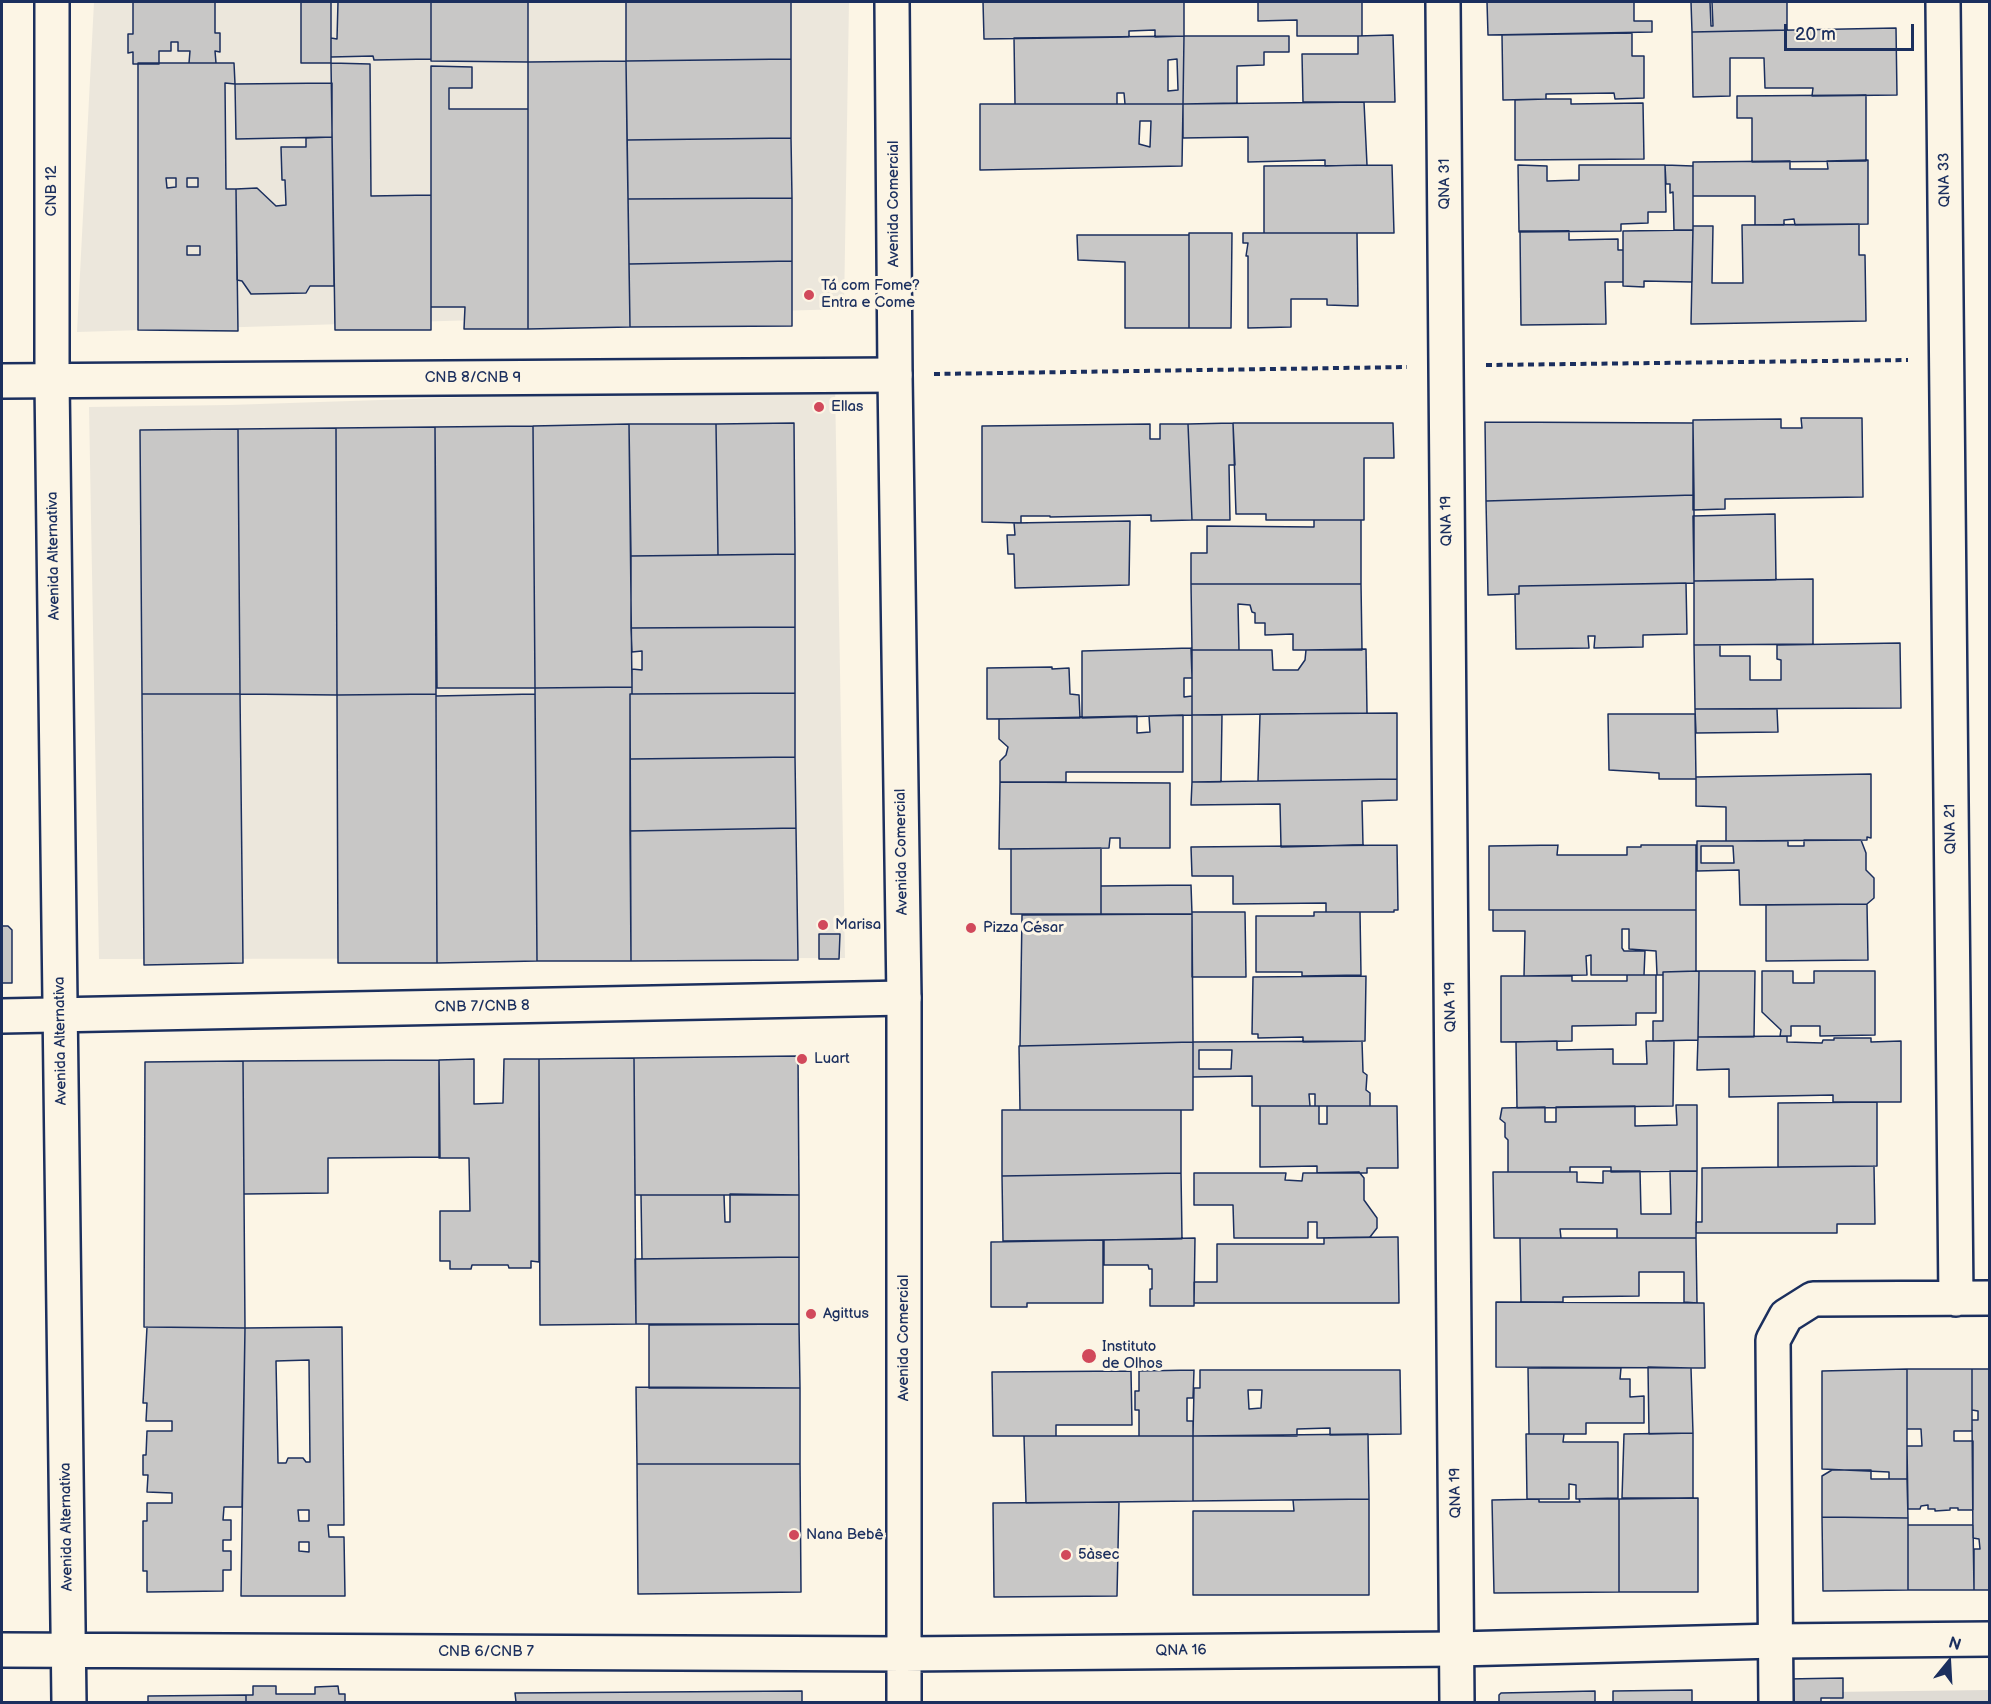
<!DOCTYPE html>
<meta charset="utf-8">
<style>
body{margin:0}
#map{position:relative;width:1991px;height:1704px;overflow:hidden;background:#fcf5e5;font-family:"Balsamiq Sans",sans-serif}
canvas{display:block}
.frame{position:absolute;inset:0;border:3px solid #1b2f5e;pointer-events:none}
.north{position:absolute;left:1919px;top:1632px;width:60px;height:60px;-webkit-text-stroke:4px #fcf5e5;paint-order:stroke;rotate:18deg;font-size:16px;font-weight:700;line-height:24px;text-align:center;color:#1b2f5e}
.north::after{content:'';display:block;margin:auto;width:21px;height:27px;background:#1b2f5e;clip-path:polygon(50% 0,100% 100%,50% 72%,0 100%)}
.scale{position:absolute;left:1784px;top:24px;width:130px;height:27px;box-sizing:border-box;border:3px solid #1b2f5e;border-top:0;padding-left:8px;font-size:18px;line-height:21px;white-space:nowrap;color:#1b2f5e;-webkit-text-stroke:4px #fcf5e5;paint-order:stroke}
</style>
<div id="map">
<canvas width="1991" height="1704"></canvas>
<div class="frame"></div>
<div class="north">N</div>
<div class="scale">20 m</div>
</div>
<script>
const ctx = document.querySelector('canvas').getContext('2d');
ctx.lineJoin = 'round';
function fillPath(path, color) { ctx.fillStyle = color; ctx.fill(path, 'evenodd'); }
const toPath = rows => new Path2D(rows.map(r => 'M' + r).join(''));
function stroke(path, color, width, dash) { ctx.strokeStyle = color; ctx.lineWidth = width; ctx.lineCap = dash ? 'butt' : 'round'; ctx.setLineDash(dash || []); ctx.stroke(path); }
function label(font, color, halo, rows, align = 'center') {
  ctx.font = font + ' "Balsamiq Sans",sans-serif'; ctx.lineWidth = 6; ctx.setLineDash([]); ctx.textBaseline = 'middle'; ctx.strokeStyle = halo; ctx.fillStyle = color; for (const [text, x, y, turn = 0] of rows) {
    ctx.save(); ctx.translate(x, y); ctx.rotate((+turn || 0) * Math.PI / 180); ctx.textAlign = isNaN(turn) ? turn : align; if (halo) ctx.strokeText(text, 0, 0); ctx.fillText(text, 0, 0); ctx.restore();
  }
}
const built = toPath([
 [94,2,849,2,844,309,77,332],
 [835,385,845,958,99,959,89,407,229,405]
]);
const green = toPath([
 [1989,1690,1989,1702,1830,1702,1830,1692]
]);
const building = toPath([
 [133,2,215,2,215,33,220,33,220,52,215,51,216,63,189,63,190,51,178,51,178,42,171,42,171,51,159,51,159,64,133,64,133,52,128,53,128,34,133,34,133,2],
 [301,2,331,2,331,63,301,63,301,2],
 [338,2,431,2,431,59,374,60,373,56,331,57,331,38,337,39,338,2],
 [431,2,528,2,528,62,431,61,431,2],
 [626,2,791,2,791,59,626,61,626,2],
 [983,2,1184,2,1184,36,1155,37,1155,30,1129,31,1129,37,984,39,983,2],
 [1258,2,1362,2,1362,36,1297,36,1297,20,1258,21,1258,2],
 [1487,2,1634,2,1634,21,1652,21,1652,32,1488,35,1487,2],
 [1691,2,1710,2,1711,26,1713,26,1712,2,1787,2,1787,30,1692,32,1691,2],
 [1896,28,1897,95,1812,96,1813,88,1765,88,1764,58,1730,58,1730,96,1693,97,1692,32,1896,28],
 [1632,33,1632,56,1644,56,1644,98,1615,99,1614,93,1546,94,1546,99,1503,100,1502,35,1632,33],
 [1393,35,1395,102,1303,102,1302,54,1358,54,1358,36,1393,35],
 [1184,36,1183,104,1125,104,1124,93,1117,93,1117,104,1015,104,1014,38,1184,36],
 [1177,59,1178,90,1168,91,1168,60,1177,59],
 [1184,36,1289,36,1289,52,1264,52,1264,65,1237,66,1237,103,1183,104,1184,36],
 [791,59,791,138,627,140,626,61,791,59],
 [626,61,630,327,528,329,528,62,626,61],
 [138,63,234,63,235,84,225,83,226,189,236,189,238,331,138,330,138,63],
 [166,178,176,178,176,187,167,188,166,178],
 [187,178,198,178,198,187,187,187,187,178],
 [187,246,200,246,200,255,187,255,187,246],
 [331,63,370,64,371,196,431,195,431,330,335,330,331,63],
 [431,66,472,67,472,88,449,88,449,109,528,109,528,329,464,329,465,307,431,307,431,66],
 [332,83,332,137,236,139,235,84,332,83],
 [1866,95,1866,161,1752,162,1752,118,1737,118,1737,96,1866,95],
 [1546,99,1571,99,1571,104,1643,103,1644,159,1515,160,1515,100,1546,99],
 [1364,102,1367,165,1325,166,1325,160,1248,162,1248,137,1183,138,1183,104,1364,102],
 [980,104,1183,104,1182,166,980,170,980,104],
 [1140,121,1151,121,1150,147,1139,144,1140,121],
 [332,137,334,286,310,286,306,293,251,294,242,281,237,280,236,189,257,188,276,206,286,205,285,180,282,180,281,147,306,147,306,138,332,137],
 [791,138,792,198,628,199,627,140,791,138],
 [1868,160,1868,224,1795,225,1794,219,1784,220,1784,225,1755,225,1755,196,1693,196,1693,162,1790,161,1790,169,1828,169,1827,161,1868,160],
 [1392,165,1394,233,1264,233,1264,166,1392,165],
 [1518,165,1547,166,1547,181,1579,180,1579,165,1665,165,1666,212,1648,212,1648,223,1621,224,1621,231,1519,232,1518,165],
 [1665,165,1693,166,1693,230,1674,230,1673,192,1670,193,1670,184,1666,184,1665,165],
 [792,198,792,261,629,264,628,199,792,198],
 [1859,224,1859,255,1865,255,1866,321,1691,324,1693,226,1713,226,1712,283,1743,283,1742,225,1859,224],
 [1693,230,1692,282,1644,281,1644,287,1623,286,1623,231,1693,230],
 [1520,231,1569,231,1569,240,1618,239,1618,250,1623,250,1623,282,1605,282,1606,324,1521,325,1520,231],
 [1189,233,1232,233,1231,328,1189,328,1189,233],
 [1243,233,1357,233,1358,306,1327,305,1327,299,1291,299,1291,327,1248,328,1248,256,1246,256,1248,243,1243,243,1243,233],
 [1077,235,1189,235,1189,328,1125,328,1125,262,1078,260,1077,235],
 [792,261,792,326,630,327,629,264,792,261],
 [1801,418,1862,418,1863,497,1725,499,1725,509,1693,510,1693,420,1781,419,1781,428,1802,428,1801,418],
 [1485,422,1693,423,1694,495,1486,501,1485,422],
 [794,423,795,554,718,555,716,424,794,423],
 [1233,423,1393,423,1394,458,1364,458,1364,520,1266,520,1266,514,1236,514,1233,423],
 [1233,423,1235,465,1229,465,1230,520,1192,520,1188,424,1233,423],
 [629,424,716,424,718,555,631,556,629,424],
 [629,424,632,687,535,688,533,426,629,424],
 [1150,424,1150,439,1160,439,1160,424,1188,424,1192,520,1151,521,1151,515,1050,517,1050,516,1021,516,1021,523,982,522,982,426,1150,424],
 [533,426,535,688,437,688,435,427,533,426],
 [435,427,436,694,337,695,336,428,435,427],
 [336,428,337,695,240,694,238,429,336,428],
 [238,429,240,694,142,694,140,430,238,429],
 [1694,495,1694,583,1519,586,1519,594,1488,595,1486,501,1694,495],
 [1775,514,1776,580,1694,581,1693,516,1775,514],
 [1314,520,1361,520,1361,584,1191,584,1191,553,1207,553,1207,526,1314,527,1314,520],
 [1130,521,1129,585,1015,588,1014,554,1008,554,1007,535,1015,535,1014,523,1130,521],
 [795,554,795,627,631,628,631,556,795,554],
 [1813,579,1813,644,1694,645,1694,581,1813,579],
 [1686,583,1687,634,1643,635,1643,647,1594,648,1595,636,1588,636,1589,648,1516,649,1515,594,1519,594,1519,586,1686,583],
 [1191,584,1361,584,1362,650,1293,650,1293,634,1265,635,1265,623,1255,623,1255,613,1252,612,1250,605,1238,604,1239,650,1192,650,1191,584],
 [795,627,795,693,632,694,632,669,642,670,642,651,632,652,631,628,795,627],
 [1900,643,1901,708,1695,709,1694,645,1720,645,1720,656,1750,656,1750,680,1781,680,1781,660,1777,659,1777,645,1900,643],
 [1191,648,1192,678,1184,678,1184,697,1192,696,1192,715,1082,718,1082,651,1191,648],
 [1366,649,1367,713,1192,715,1192,650,1272,650,1273,670,1298,670,1305,660,1306,650,1366,649],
 [1052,667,1052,669,1069,668,1070,694,1079,695,1080,718,987,719,987,668,1052,667],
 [632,687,632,694,630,694,631,961,537,961,535,688,632,687],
 [795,693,795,757,630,759,630,694,795,693],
 [142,694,240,694,243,963,144,965,142,694],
 [436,694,437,963,338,963,337,695,436,694],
 [535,694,537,961,437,963,436,696,535,694],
 [1695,709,1777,709,1778,732,1696,733,1695,709],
 [1397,713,1397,779,1258,781,1260,714,1397,713],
 [1608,714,1695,714,1696,779,1659,779,1659,773,1609,770,1608,714],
 [1183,715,1183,772,1066,772,1066,782,1000,782,1000,761,1006,755,1008,747,999,739,999,719,1137,716,1137,733,1150,732,1149,716,1183,715],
 [1192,715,1222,715,1221,782,1192,782,1192,715],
 [795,757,796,828,630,831,630,759,795,757],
 [1871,774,1871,838,1867,837,1867,840,1726,841,1726,807,1696,806,1696,777,1871,774],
 [1397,779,1397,800,1362,801,1363,845,1281,847,1280,804,1191,805,1192,782,1397,779],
 [1000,782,1170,783,1170,848,1120,848,1120,838,1110,838,1109,848,999,849,1000,782],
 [796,828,798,960,631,961,630,831,796,828],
 [1804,840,1861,840,1866,853,1866,870,1874,878,1874,898,1867,904,1740,905,1739,870,1697,871,1697,841,1788,841,1788,846,1804,846,1804,840],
 [1701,846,1733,846,1734,863,1701,863,1701,846],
 [1397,845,1398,910,1394,910,1394,912,1326,912,1326,903,1233,904,1233,876,1192,876,1191,847,1397,845],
 [1558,845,1557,855,1627,855,1627,847,1641,847,1641,845,1696,845,1696,910,1489,910,1489,846,1558,845],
 [1101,848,1101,914,1011,914,1011,849,1101,848],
 [1191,885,1192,914,1101,914,1101,886,1191,885],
 [1867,904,1868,960,1766,961,1766,905,1867,904],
 [1493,910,1696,910,1696,971,1663,972,1663,975,1657,975,1656,951,1629,949,1629,929,1622,929,1622,948,1624,951,1645,951,1644,975,1591,975,1591,955,1586,956,1587,975,1524,976,1525,931,1493,931,1493,910],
 [1192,912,1245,912,1246,977,1192,977,1192,912],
 [1314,912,1360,912,1361,975,1302,976,1302,972,1256,972,1256,916,1314,916,1314,912],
 [1192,914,1193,1042,1020,1046,1022,915,1192,914],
 [2,926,8,926,12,930,12,983,2,983,2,926],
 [819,934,840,934,839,959,819,959,819,934],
 [1699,971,1698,1040,1653,1041,1653,1021,1663,1021,1663,972,1699,971],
 [1699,971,1755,971,1754,1037,1698,1037,1699,971],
 [1762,971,1793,971,1793,983,1814,983,1814,971,1875,971,1875,1035,1820,1036,1820,1026,1791,1026,1791,1036,1780,1036,1781,1030,1762,1012,1762,971],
 [1627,975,1656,975,1656,1013,1636,1013,1636,1025,1572,1026,1572,1041,1501,1042,1501,976,1572,976,1572,981,1627,981,1627,975],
 [1366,976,1365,1041,1303,1042,1303,1037,1258,1038,1258,1034,1252,1034,1253,977,1366,976],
 [1787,1036,1787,1042,1822,1043,1823,1040,1834,1040,1834,1038,1871,1038,1871,1042,1901,1041,1901,1102,1833,1102,1833,1095,1729,1097,1729,1069,1697,1070,1698,1037,1787,1036],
 [1362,1041,1363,1072,1367,1075,1366,1090,1370,1093,1370,1106,1315,1106,1315,1094,1309,1094,1310,1106,1252,1106,1252,1076,1193,1077,1193,1042,1362,1041],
 [1199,1050,1232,1050,1231,1069,1199,1069,1199,1050],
 [1557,1041,1557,1050,1613,1049,1613,1064,1647,1064,1646,1041,1674,1041,1673,1106,1517,1108,1516,1042,1557,1041],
 [1193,1042,1193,1110,1020,1110,1019,1046,1193,1042],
 [798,1056,799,1195,635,1195,634,1058,798,1056],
 [634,1058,636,1324,540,1325,539,1059,634,1058],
 [474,1059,474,1104,503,1103,504,1059,539,1059,539,1262,531,1261,531,1268,509,1268,508,1265,472,1265,471,1269,450,1269,450,1261,440,1261,440,1211,470,1211,469,1158,439,1158,439,1060,474,1059],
 [439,1060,440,1157,328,1158,328,1193,244,1194,243,1061,439,1060],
 [243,1061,245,1328,144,1327,145,1062,243,1061],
 [1877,1102,1877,1166,1778,1167,1778,1103,1877,1102],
 [1676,1105,1697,1105,1697,1171,1611,1172,1611,1167,1570,1167,1570,1172,1508,1172,1508,1140,1505,1137,1505,1123,1500,1119,1502,1108,1545,1107,1545,1122,1556,1122,1556,1107,1635,1106,1635,1126,1677,1125,1676,1105],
 [1260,1106,1319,1106,1319,1124,1327,1124,1327,1106,1397,1106,1398,1168,1367,1168,1367,1173,1317,1173,1317,1166,1260,1167,1260,1106],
 [1002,1110,1181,1110,1181,1173,1002,1176,1002,1110],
 [1874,1166,1875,1224,1837,1224,1837,1233,1696,1233,1696,1222,1702,1222,1702,1168,1874,1166],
 [1603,1171,1640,1171,1641,1214,1671,1214,1670,1171,1697,1171,1696,1238,1617,1238,1617,1229,1560,1229,1561,1238,1494,1238,1493,1172,1577,1172,1577,1182,1603,1183,1603,1171],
 [1359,1172,1364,1178,1364,1200,1377,1218,1377,1228,1370,1237,1317,1238,1317,1222,1308,1222,1308,1238,1234,1238,1233,1205,1194,1205,1194,1173,1286,1173,1285,1180,1302,1181,1303,1173,1359,1172],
 [1181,1173,1182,1239,1003,1241,1002,1176,1181,1173],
 [730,1194,799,1195,799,1257,642,1259,641,1195,724,1195,725,1222,730,1222,730,1194],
 [1395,1237,1398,1237,1399,1303,1194,1303,1194,1282,1217,1282,1217,1244,1324,1244,1324,1238,1395,1237],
 [1195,1238,1194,1306,1150,1306,1150,1289,1152,1289,1152,1269,1149,1269,1148,1265,1104,1265,1104,1240,1195,1238],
 [1520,1238,1696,1238,1697,1303,1684,1302,1684,1272,1639,1272,1639,1296,1563,1297,1563,1302,1521,1302,1520,1238],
 [1103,1240,1103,1303,1027,1303,1027,1307,991,1307,991,1242,1103,1240],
 [799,1257,799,1324,636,1324,635,1259,799,1257],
 [1496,1302,1704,1303,1705,1368,1496,1367,1496,1302],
 [799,1324,800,1388,649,1388,649,1325,799,1324],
 [147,1327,245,1328,242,1507,224,1507,223,1520,231,1520,231,1540,223,1540,223,1551,231,1551,231,1570,223,1570,223,1591,147,1592,147,1571,143,1571,143,1521,147,1521,147,1503,172,1503,172,1493,147,1492,148,1475,143,1475,143,1455,146,1455,147,1431,172,1431,172,1421,146,1421,147,1403,143,1403,147,1327],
 [342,1327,344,1525,328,1525,329,1537,344,1537,345,1596,241,1596,245,1328,342,1327],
 [309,1360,310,1462,306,1462,303,1458,288,1458,286,1463,278,1463,276,1361,309,1360],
 [298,1510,309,1510,309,1521,299,1521,298,1510],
 [299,1542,309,1542,309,1552,299,1551,299,1542],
 [1648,1367,1691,1368,1693,1433,1649,1434,1648,1367],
 [1528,1368,1621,1368,1620,1379,1630,1379,1630,1397,1644,1396,1644,1423,1586,1423,1586,1434,1529,1434,1528,1368],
 [1907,1369,1907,1479,1889,1479,1889,1472,1822,1469,1822,1371,1907,1369],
 [1907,1369,1972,1369,1972,1431,1954,1431,1954,1441,1973,1441,1973,1510,1958,1510,1958,1508,1950,1508,1950,1510,1935,1511,1935,1509,1928,1509,1928,1505,1921,1506,1920,1509,1908,1509,1907,1446,1922,1446,1921,1429,1907,1429,1907,1369],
 [1972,1369,1990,1369,1990,1590,1974,1590,1974,1549,1980,1549,1979,1539,1973,1538,1972,1420,1978,1420,1978,1411,1972,1410,1972,1369],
 [1194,1370,1193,1398,1187,1398,1187,1421,1193,1421,1193,1436,1139,1436,1139,1410,1135,1410,1135,1391,1139,1391,1139,1371,1194,1370],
 [1200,1370,1400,1370,1401,1434,1330,1435,1330,1428,1297,1429,1297,1436,1193,1436,1194,1388,1200,1388,1200,1370],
 [1248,1390,1262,1390,1261,1408,1249,1409,1248,1390],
 [1131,1371,1132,1425,1056,1425,1056,1436,993,1436,992,1372,1131,1371],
 [636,1387,800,1388,800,1464,637,1464,636,1387],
 [1693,1433,1693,1498,1622,1498,1624,1434,1693,1433],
 [1368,1434,1369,1499,1193,1501,1193,1436,1368,1434],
 [1526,1434,1564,1434,1563,1442,1618,1442,1618,1498,1576,1499,1576,1485,1569,1484,1569,1499,1527,1499,1526,1434],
 [1024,1436,1193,1436,1193,1501,1026,1503,1024,1436],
 [637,1464,800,1464,801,1592,638,1594,637,1464],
 [1832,1470,1871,1470,1871,1479,1907,1479,1908,1518,1822,1517,1822,1476,1832,1470],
 [1698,1498,1698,1592,1619,1592,1619,1499,1698,1498],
 [1369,1499,1369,1595,1193,1595,1193,1511,1294,1511,1293,1500,1369,1499],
 [1539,1499,1539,1502,1580,1502,1579,1499,1619,1499,1619,1592,1494,1593,1492,1500,1539,1499],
 [1119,1502,1117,1596,994,1597,993,1503,1119,1502],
 [1822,1517,1908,1518,1908,1590,1823,1591,1822,1517],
 [1908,1525,1973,1525,1974,1590,1908,1590,1908,1525],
 [1843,1678,1843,1698,1821,1698,1821,1702,1787,1702,1787,1679,1843,1678],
 [253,1686,276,1686,276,1694,315,1694,315,1687,338,1686,339,1694,345,1694,345,1702,246,1702,246,1695,253,1695,253,1686],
 [1692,1690,1692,1702,1613,1702,1613,1691,1692,1690],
 [802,1691,802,1702,516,1702,515,1693,802,1691],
 [1595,1691,1595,1702,1499,1702,1499,1695,1501,1693,1595,1691],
 [246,1695,246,1702,148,1702,148,1696,246,1695]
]);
const path = toPath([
 [1486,365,1908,360],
 [934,374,1407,367]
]);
const street = toPath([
 [1443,2,1457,1702],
 [1943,2,1956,1299],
 [2,381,895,375],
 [2,1016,904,998],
 [1776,1702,1773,1340,1786,1316,1813,1299,1990,1298]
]);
const secondary = toPath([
 [52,2,52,381,69,1702],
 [892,2,895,375,904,998,904,1702],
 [2,1650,904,1654,1457,1649,1776,1641,1990,1639]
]);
const markers = [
 [809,295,6,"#d1495b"],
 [819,407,6,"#d1495b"],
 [823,925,6,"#d1495b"],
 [971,928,6,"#d1495b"],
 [802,1059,6,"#d1495b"],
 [811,1314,6,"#d1495b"],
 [1089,1356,8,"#d1495b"],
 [794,1535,6,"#d1495b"],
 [1066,1555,6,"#d1495b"]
];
const streetNames = [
 ["QNA 33",1945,180,-91],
 ["QNA 31",1445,184,-90],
 ["CNB 12",52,191,-90],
 ["Avenida Comercial",894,204,-90],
 ["CNB 8/CNB 9",473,378],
 ["QNA 19",1447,521,-91],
 ["Avenida Alternativa",54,556,-91],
 ["QNA 21",1951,829,-91],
 ["Avenida Comercial",902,852,-91],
 ["CNB 7/CNB 8",482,1007,-1],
 ["QNA 19",1451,1007,-91],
 ["Avenida Alternativa",61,1041,-91],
 ["Avenida Comercial",904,1338,-90],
 ["QNA 19",1456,1493,-91],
 ["Avenida Alternativa",67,1527,-91],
 ["QNA 16",1181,1651,-1],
 ["CNB 6/CNB 7",486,1652]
];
const poiNames = [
 ["Tá com Fome?",821,286],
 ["Entra e Come",821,303],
 ["Ellas",831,407],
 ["Marisa",835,925],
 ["Pizza César",983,928],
 ["Luart",814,1059],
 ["Agittus",823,1314],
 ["Instituto",1102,1347],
 ["de Olhos",1102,1364],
 ["Nana Bebê",806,1535],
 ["5àsec",1078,1555]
];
fillPath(built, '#ece7dc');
fillPath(green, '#dfdbd4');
fillPath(building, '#c8c7c6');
stroke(building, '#1b2f5e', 1.5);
stroke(street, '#1b2f5e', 38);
stroke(secondary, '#1b2f5e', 38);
stroke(path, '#1b2f5e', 4, [6, 4.5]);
stroke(street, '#fcf5e5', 33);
stroke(secondary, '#fcf5e5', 33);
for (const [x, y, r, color] of markers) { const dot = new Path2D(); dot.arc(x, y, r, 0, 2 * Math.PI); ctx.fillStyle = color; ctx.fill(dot); stroke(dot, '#fcf5e5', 2); }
label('15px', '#1b2f5e', '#fcf5e5', streetNames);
label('15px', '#1b2f5e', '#fcf5e5', poiNames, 'left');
</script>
